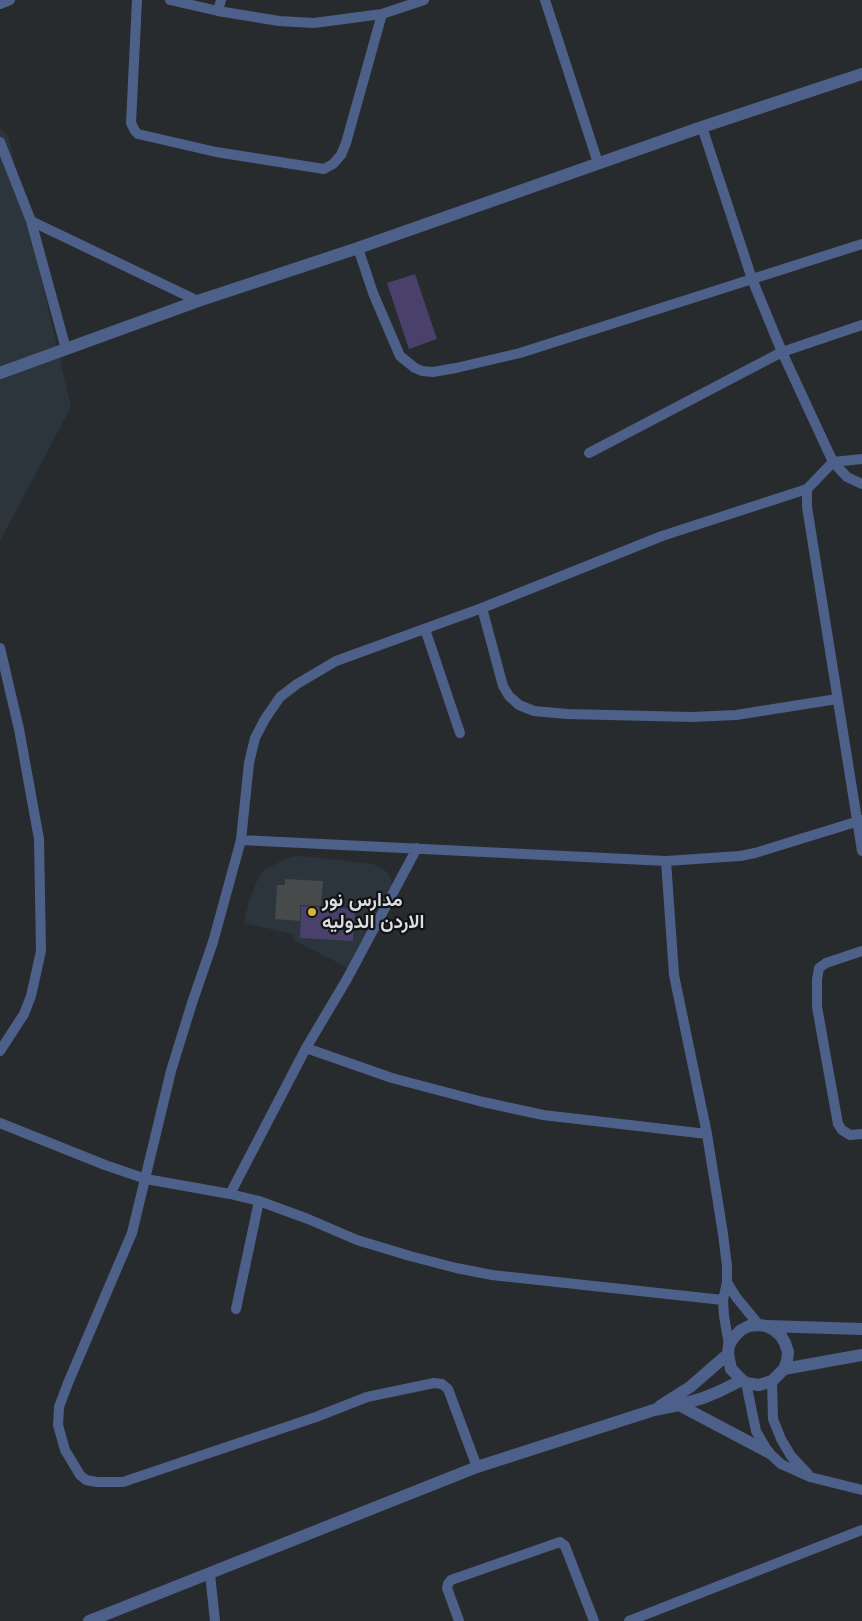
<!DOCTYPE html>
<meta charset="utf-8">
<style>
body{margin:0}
canvas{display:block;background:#282b2d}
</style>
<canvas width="862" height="1621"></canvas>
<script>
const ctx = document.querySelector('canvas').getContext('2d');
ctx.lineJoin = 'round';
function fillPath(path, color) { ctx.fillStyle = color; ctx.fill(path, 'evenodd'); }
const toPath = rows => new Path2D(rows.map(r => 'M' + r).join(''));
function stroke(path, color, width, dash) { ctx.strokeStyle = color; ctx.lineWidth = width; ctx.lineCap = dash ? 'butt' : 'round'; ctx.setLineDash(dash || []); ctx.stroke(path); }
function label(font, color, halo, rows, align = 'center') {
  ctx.font = font + ' Jost,Vazirmatn,sans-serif'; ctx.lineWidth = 4.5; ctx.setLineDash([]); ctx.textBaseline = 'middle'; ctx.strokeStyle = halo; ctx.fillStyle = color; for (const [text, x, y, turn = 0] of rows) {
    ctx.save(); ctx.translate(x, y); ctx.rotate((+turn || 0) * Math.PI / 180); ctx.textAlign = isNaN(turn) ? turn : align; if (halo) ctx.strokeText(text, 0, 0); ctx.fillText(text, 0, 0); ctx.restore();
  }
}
const built = toPath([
 [0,127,8,136,71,407,0,541],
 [303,856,372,864,380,867,387,872,391,879,392,886,348,968,292,939,293,934,244,923,249,901,257,881,265,869,291,857]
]);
const green = toPath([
 [415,274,437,339,409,349,387,283],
 [301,906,355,909,353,941,300,938]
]);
const building = toPath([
 [285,879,323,881,321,906,300,905,300,921,275,919,277,885,285,885]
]);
const minor = toPath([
 [137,0,131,123,135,131,138,134,216,152,324,169,333,164,341,155,346,143,382,14],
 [170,0,218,11,279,21,314,23,382,14,424,0],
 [545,0,598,163],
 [0,4,10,0],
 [218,11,221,0],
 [702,127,752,279,782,352,833,462,847,477,862,484],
 [0,142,31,221,66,349],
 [31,221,198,301],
 [358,248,373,293,400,356,415,368,422,371,433,372,456,368,520,353,862,244],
 [589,453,782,352,862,325],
 [807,489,807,507,862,851],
 [482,608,503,686,509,696,519,705,534,711,567,714,692,717,736,715,837,699],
 [425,629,460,733],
 [0,648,19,729,39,839,41,951,31,996,24,1014,0,1051],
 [241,840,666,861,740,856,755,853,862,820],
 [666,861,674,975,707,1134,723,1234,727,1266,727,1282,723,1300,724,1316,729,1345],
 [862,951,826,963,819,968,817,980,817,1007,838,1124,842,1130,850,1135,862,1134],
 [306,1048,347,979,417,848],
 [0,1123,105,1165,146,1179,230,1194,259,1201,308,1219,357,1240,410,1256,456,1268,492,1275,723,1300],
 [230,1194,306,1048,392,1078,483,1102,543,1115,707,1134],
 [727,1282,736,1297,759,1325],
 [236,1309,259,1201],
 [772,1381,773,1419,781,1439,791,1456,808,1474],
 [746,1383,756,1431,768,1452,781,1464,810,1477,862,1490],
 [477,1467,448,1389,442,1384,434,1383,367,1397,316,1417,123,1482,97,1482,86,1480,80,1475,65,1450,58,1425,59,1407,68,1383,132,1233,171,1071,192,1003,213,942,241,840,249,763,255,738,265,719,280,697,297,684,336,661,482,608,662,536,807,489,833,462,862,459],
 [210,1574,215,1621],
 [459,1621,447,1588,448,1584,451,1580,560,1542,565,1546,594,1621],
 [629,1621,862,1530]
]);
const tertiary = toPath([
 [0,373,198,301,358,248,702,127,862,74],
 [767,1326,862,1329],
 [784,1369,787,1361,788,1352,785,1343,781,1336,774,1330,766,1326,759,1325,749,1326,741,1330,734,1337,729,1345,728,1354,731,1369,742,1380,746,1383,759,1385,772,1381,784,1369,862,1355],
 [679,1405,768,1452],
 [660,1406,690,1387,728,1354],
 [89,1621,477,1467,654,1410,679,1405,703,1398,720,1391,742,1380]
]);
const markers = [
 [312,912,5,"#d7b434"]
];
const poiNames = [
 ["مدارس نور",322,901],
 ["الاردن الدوليه",322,923]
];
fillPath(built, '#2c353b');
fillPath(green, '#49406b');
fillPath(building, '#464a4b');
stroke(minor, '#4d6089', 10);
stroke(tertiary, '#4d6089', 12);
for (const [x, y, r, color] of markers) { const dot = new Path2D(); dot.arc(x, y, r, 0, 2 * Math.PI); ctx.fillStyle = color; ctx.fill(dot); stroke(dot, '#121314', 2); }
label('bold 19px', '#dbdedf', '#121314', poiNames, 'left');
</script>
